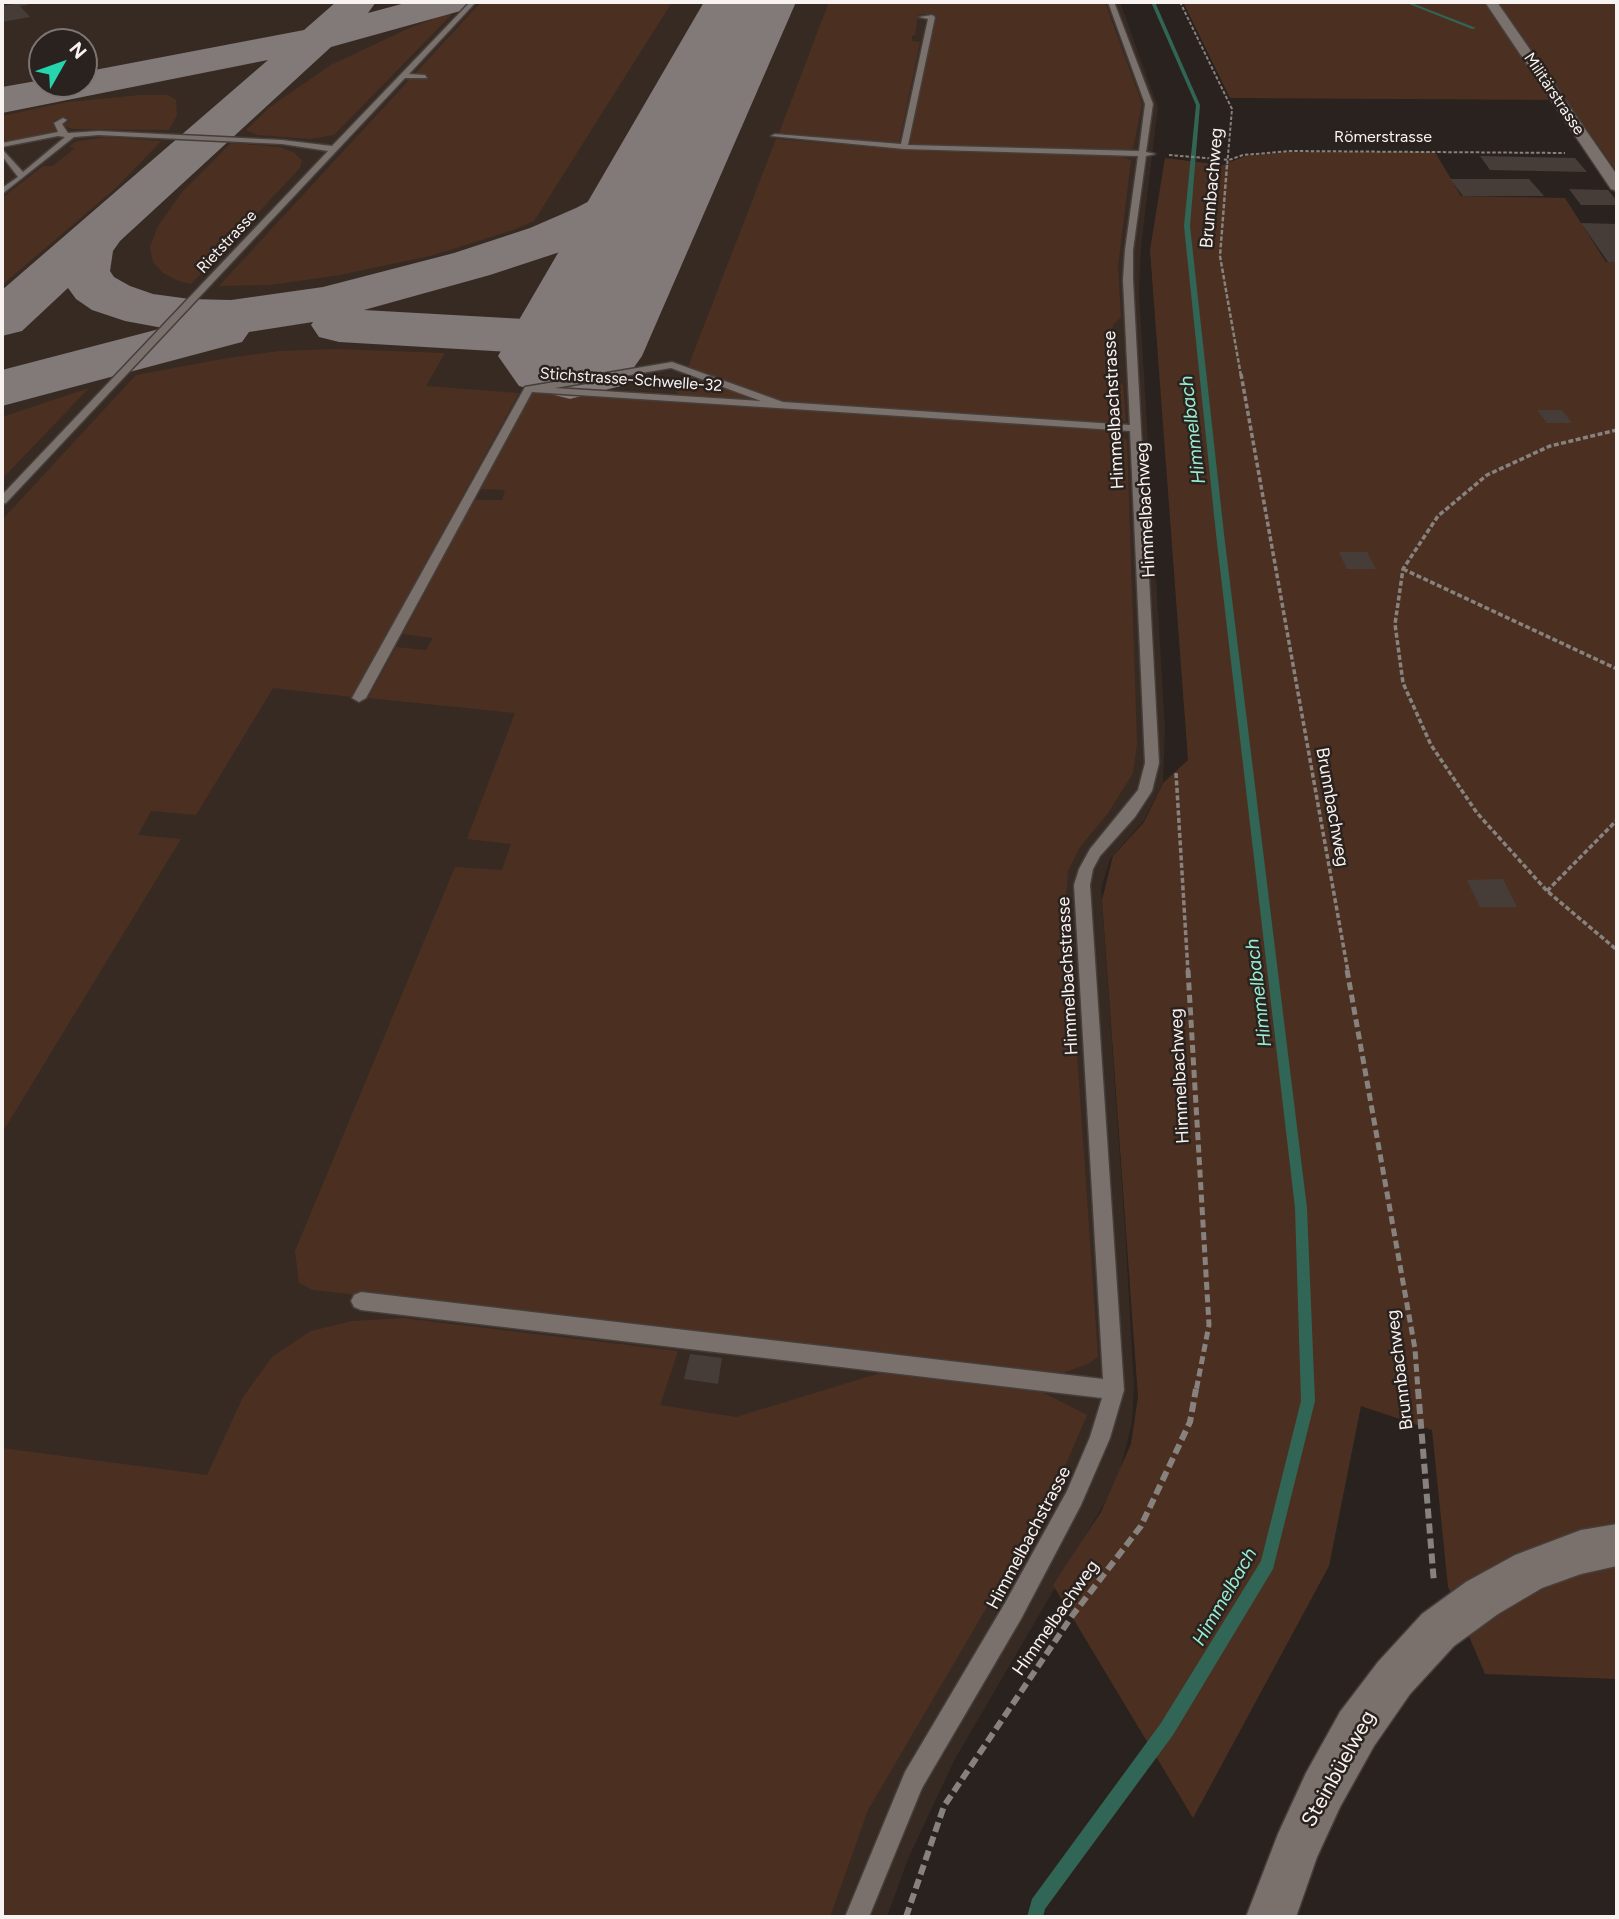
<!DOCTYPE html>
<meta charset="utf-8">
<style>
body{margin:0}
#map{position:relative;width:1619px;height:1919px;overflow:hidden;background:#29221e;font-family:Figtree,sans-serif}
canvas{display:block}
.frame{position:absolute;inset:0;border:4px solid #f8f2f0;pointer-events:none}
.north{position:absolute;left:28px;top:28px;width:70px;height:70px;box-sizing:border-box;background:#29221e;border:2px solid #7c7572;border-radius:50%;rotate:50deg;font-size:19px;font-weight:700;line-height:28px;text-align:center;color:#f8f2f0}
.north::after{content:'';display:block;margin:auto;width:24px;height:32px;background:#26d5ae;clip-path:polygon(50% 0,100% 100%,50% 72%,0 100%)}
</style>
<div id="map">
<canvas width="1619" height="1919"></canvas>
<div class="frame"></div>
<div class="north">N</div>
</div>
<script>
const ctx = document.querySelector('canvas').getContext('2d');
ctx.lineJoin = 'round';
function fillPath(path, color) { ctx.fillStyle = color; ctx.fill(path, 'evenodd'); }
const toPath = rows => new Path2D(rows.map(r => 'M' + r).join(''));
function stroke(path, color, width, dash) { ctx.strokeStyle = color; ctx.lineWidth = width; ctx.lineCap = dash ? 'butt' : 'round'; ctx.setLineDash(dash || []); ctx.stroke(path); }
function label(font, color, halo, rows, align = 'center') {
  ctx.font = font + ' Figtree,sans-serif'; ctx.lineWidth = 5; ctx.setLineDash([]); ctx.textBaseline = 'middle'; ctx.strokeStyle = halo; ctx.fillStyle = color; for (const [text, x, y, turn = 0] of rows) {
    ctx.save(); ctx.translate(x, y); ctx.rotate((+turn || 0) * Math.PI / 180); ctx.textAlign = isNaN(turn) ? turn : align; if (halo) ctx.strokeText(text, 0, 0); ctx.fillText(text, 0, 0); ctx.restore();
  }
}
const built = toPath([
 [2,2,1120,2,1158,107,1141,246,1139,291,1165,729,1163,782,1144,820,1110,859,1101,889,1125,1229,1134,1385,1132,1422,1120,1471,1111,1492,955,1759,908,1859,887,1917,2,1917],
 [42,42,84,42,84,84,42,84]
]);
const green = toPath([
 [481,2,672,2,534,221,513,230,434,255,340,275,270,285,219,286],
 [829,2,1105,2,1142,104,1133,148,1124,151,910,144,908,141,934,14,918,14,915,35,912,36,912,41,920,42,899,144,779,133],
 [1183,2,1617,2,1617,172,1566,100,1230,98],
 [446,14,452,14,334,135,310,139,257,135,246,130,270,107,331,65,405,30],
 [140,95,168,95,176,100,177,115,169,130,72,129,63,125,70,121,66,117,54,120,53,124,57,128,53,132,2,142,2,116,68,102],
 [105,137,161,141,117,187,2,285,2,198,43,166,53,166,75,148,69,147,75,142],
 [776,139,919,151,1118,156,1131,160,1118,266,1121,317,1113,325,1112,373,1123,385,1126,421,1111,423,799,403,777,400,688,367],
 [231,143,280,147,293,152,302,160,300,168,191,284,179,281,163,273,153,262,150,247,158,226,183,191],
 [1290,152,1435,152,1461,196,1565,198,1606,262,1617,262,1617,1679,1485,1674,1448,1587,1432,1430,1361,1406,1329,1566,1193,1818,1053,1585,1101,1512,1131,1444,1138,1397,1102,900,1113,856,1144,822,1163,783,1188,760,1150,250,1165,158,1222,165,1246,156],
 [337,349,445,353,426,386,519,393,352,697,273,688,196,815,151,811,138,835,181,839,2,1133,2,520,136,375,228,358,279,351],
 [684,373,761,402,682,396,676,392],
 [89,388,2,479,2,417],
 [533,392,1104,429,1127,440,1137,744,1133,773,1108,813,1080,847,1068,871,1066,897,1098,1357,1088,1364,1060,1374,1029,1373,313,1290,299,1283,295,1251,455,867,502,870,511,844,467,839,515,713,368,698,396,647,426,650,433,638,403,634,473,500,502,500,505,490,481,489],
 [402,1318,678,1351,660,1405,736,1417,880,1373,1042,1392,1087,1415,1053,1494,868,1810,830,1917,2,1917,2,1448,207,1475,243,1397,272,1357,311,1331,352,1321]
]);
const stream = toPath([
 [1151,2,1155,2,1200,105,1190,226,1224,534,1307,1208,1315,1401,1273,1569,1173,1735,1045,1909,1043,1917,1027,1917,1032,1899,1161,1723,1261,1561,1301,1401,1295,1208,1216,534,1184,226,1196,105,1151,2],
 [1404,2,1409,2,1476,28,1472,29,1404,2]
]);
const taxiway = toPath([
 [336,2,376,2,368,13,409,2,470,2,464,10,331,47,120,241,113,251,110,271,114,277,130,286,153,294,190,299,231,300,323,287,454,253,530,228,576,208,614,188,639,168,657,143,673,139,689,143,696,153,673,188,648,208,612,230,566,250,490,275,364,310,578,322,598,327,606,339,598,351,578,356,339,342,319,337,311,325,313,322,249,332,242,342,2,406,2,370,163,328,125,321,92,310,76,299,68,288,22,331,2,336,2,290,268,60,2,113,2,87,42,80,42,84,84,84,84,72,304,30,336,2]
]);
const runway = toPath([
 [704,2,796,2,642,356,621,386,570,399,519,386,498,356,704,2]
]);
const building = toPath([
 [25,2,28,5,20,6,30,17,2,22,2,6],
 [1480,156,1575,158,1587,172,1490,170],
 [1450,179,1529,179,1544,196,1463,196],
 [1569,189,1608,190,1617,201,1617,205,1581,205],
 [1581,223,1617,224,1617,262,1608,262],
 [1537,410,1562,410,1572,423,1547,423],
 [1339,552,1367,552,1376,569,1347,569],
 [1503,879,1517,907,1480,907,1467,880],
 [690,1354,722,1358,718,1384,684,1379]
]);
const pathFar4 = toPath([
 [1180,2,1232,109,1227,167],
 [1169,155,1229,160,1243,155,1291,151,1565,153]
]);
const pathFar3 = toPath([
 [1227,165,1220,256,1241,376]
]);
const pathFar2 = toPath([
 [1241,374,1348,972],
 [1617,430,1550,446,1487,475,1438,516,1403,569,1395,624,1403,683,1431,745,1477,813,1547,891,1617,950],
 [1403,569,1617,669],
 [1176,773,1188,972],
 [1547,891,1617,820]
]);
const pathFar1 = toPath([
 [1188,970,1209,1325,1196,1391],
 [1347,970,1415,1349,1418,1391]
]);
const path = toPath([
 [1418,1389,1434,1583],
 [906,1917,944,1806,1072,1616,1141,1526,1190,1422,1196,1389]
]);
const lane = toPath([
 [470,2,476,2,409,74,425,75,427,78,405,78,6,503,2,504,2,495,328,151,282,144,99,135,74,137,2,194,2,188,18,177,2,156,2,149,23,172,65,137,58,136,2,147,2,143,58,132,54,123,63,118,67,120,62,124,68,133,99,131,282,140,332,146,470,2],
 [1108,2,1114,2,1153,104,1146,152,1155,154,1146,156,1133,250,1133,280,1159,763,1152,791,1135,817,1100,856,1093,869,1090,885,1124,1390,1110,1438,1081,1505,1021,1619,922,1788,869,1917,845,1917,905,1772,1005,1603,1067,1491,1090,1437,1102,1398,361,1310,354,1307,351,1301,354,1295,361,1292,1103,1379,1074,885,1079,869,1090,849,1138,790,1145,763,1130,431,532,392,366,698,359,702,352,698,525,387,672,362,783,402,1130,425,1123,280,1125,250,1138,156,904,149,771,136,775,134,901,144,928,19,919,17,932,15,935,17,908,145,1139,151,1145,104,1108,2],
 [671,368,761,401,555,388,671,368]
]);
const street = toPath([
 [1485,2,1497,2,1617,175,1617,191,1611,189,1485,2],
 [1617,1524,1617,1566,1581,1574,1542,1588,1498,1614,1454,1646,1410,1694,1374,1746,1340,1807,1317,1857,1296,1917,1246,1917,1278,1834,1306,1773,1340,1712,1378,1662,1422,1614,1466,1582,1515,1555,1581,1530,1617,1524]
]);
const farStreetnames = [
 ["Militärstrasse",1554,94,56],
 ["Römerstrasse",1383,137],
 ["Rietstrasse",227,242,-47],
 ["Stichstrasse-Schwelle-32",631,380,4]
];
const streetNames = [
 ["Brunnbachweg",1212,188,-85],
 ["Himmelbachstrasse",1114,410,-93],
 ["Himmelbachweg",1146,510,-93],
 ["Brunnbachweg",1332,807,80],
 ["Himmelbachstrasse",1068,976,-93],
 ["Himmelbachweg",1180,1076,-93],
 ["Brunnbachweg",1400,1370,-97],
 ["Himmelbachstrasse",1029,1538,-62],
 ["Himmelbachweg",1056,1618,-55]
];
const waterNames = [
 ["Himmelbach",1193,430,-97],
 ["Himmelbach",1259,993,-97],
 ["Himmelbach",1225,1597,-60]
];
const nearStreetnames = [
 ["Steinbüelweg",1339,1769,-61]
];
fillPath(built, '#372a23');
fillPath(green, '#4b3021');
fillPath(stream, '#316556');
fillPath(taxiway, '#817a78');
fillPath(runway, '#817a78');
fillPath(building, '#463d39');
stroke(lane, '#453e3b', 3);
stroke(street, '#453e3b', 3);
stroke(pathFar4, '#88827f', 2, [3.5, 2]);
stroke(pathFar3, '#88827f', 2.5, [4.5, 2]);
stroke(pathFar2, '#88827f', 3.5, [5, 2.5]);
stroke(pathFar1, '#88827f', 5, [8, 4.5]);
stroke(path, '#88827f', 6, [10, 5]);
fillPath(lane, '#7a716c');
fillPath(street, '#7a716c');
label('16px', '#f8f2f0', '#29221e', farStreetnames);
label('18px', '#f8f2f0', '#29221e', streetNames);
label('italic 19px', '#98eed3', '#29221e', waterNames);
label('21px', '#f8f2f0', '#29221e', nearStreetnames);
</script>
